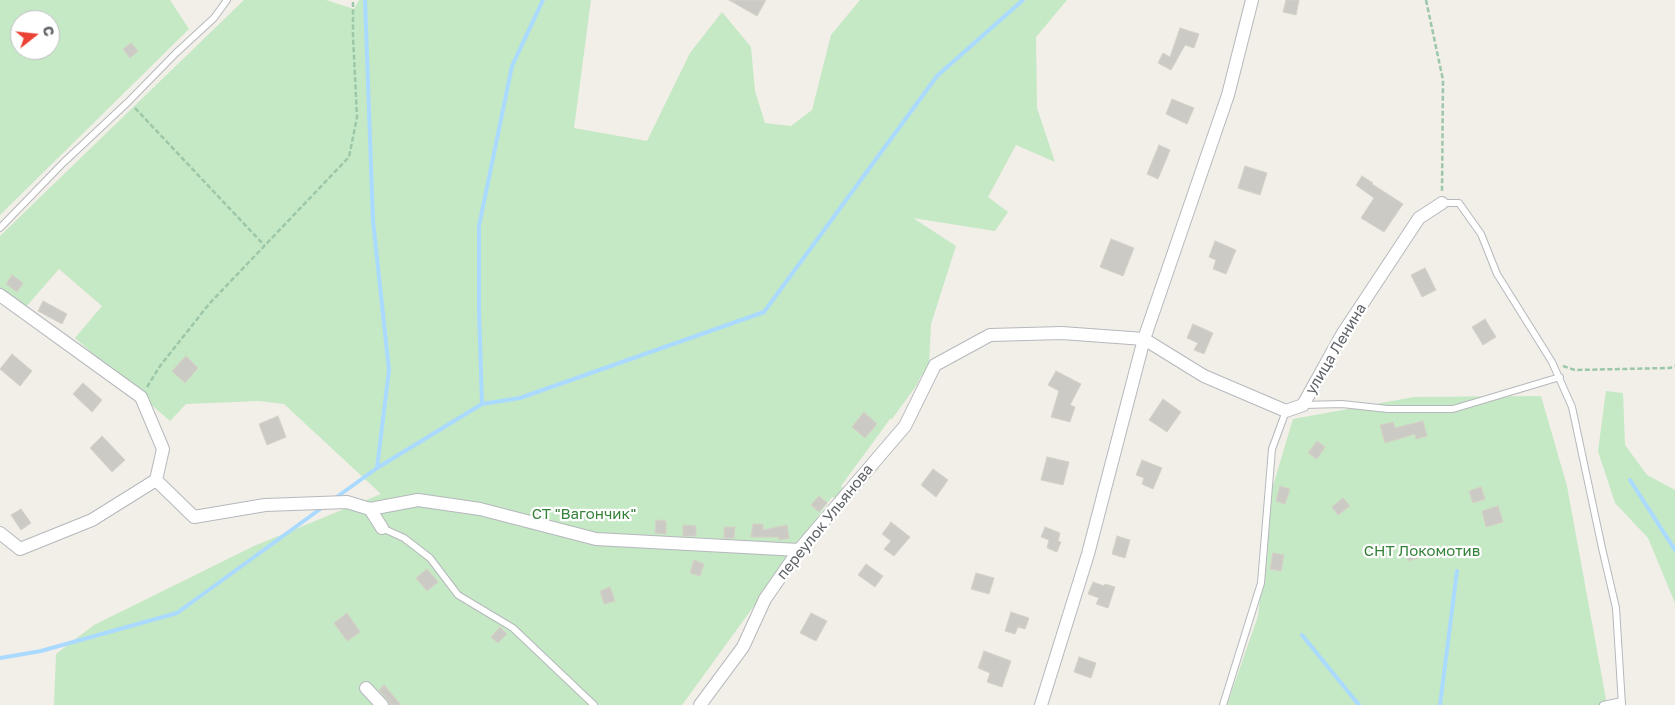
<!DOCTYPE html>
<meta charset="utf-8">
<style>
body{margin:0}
#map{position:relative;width:1675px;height:705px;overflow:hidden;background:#f1efe8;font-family:"Golos Text",sans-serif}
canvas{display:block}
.north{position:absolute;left:10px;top:10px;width:50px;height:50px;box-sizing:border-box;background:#fff;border:1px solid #bfc1c3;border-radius:50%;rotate:74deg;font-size:14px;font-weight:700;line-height:20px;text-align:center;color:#5f6368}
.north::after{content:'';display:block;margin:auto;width:18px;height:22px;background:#ea4335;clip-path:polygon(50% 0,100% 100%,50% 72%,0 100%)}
</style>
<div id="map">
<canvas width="1675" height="705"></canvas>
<div class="north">С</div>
</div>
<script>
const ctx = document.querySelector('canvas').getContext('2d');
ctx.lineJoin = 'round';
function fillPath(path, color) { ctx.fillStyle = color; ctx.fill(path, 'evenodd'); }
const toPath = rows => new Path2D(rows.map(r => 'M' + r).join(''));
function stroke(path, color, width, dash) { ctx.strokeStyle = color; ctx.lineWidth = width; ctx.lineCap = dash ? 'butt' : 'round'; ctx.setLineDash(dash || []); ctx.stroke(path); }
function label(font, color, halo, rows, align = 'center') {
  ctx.font = font + ' "Golos Text",sans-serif'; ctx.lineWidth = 4.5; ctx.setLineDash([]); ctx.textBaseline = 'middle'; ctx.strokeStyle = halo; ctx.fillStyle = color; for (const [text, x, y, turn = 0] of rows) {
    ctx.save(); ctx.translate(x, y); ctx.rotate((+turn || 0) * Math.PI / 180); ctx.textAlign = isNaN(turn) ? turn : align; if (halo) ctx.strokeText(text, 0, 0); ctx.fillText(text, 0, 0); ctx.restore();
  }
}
const green = toPath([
 [0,0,170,0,189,29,0,215],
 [20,20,50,20,50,50,20,50],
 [244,0,326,0,354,9,359,0,591,0,574,128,647,141,690,53,722,12,751,47,755,91,765,123,791,126,812,110,831,35,860,0,1067,0,1036,37,1037,108,1055,162,1016,145,988,197,1008,212,995,231,913,218,956,246,931,324,929,365,920,378,916,386,892,419,890,419,841,486,845,491,837,499,832,497,817,518,820,521,802,540,682,705,54,705,56,654,94,625,254,546,381,494,284,404,259,401,186,404,170,421,75,338,102,306,59,269,25,308,0,291,0,236],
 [1606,391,1623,393,1625,445,1647,475,1675,490,1675,603,1648,538,1615,503,1598,451],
 [1541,396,1567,486,1607,705,1227,705,1258,616,1272,489,1293,419,1414,397]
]);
const stream = toPath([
 [365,0,373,221,389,370,377,468],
 [482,404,479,311,479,226,512,66,543,0],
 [1630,480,1675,550],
 [334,499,377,468,482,404,520,398,764,312,937,76,1023,0],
 [1302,635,1359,705],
 [0,658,41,651,177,613,323,507],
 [1440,705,1457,571]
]);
const building = toPath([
 [729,0,766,0,757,16,729,0],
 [1286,0,1299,0,1296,15,1283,12,1286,0],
 [1180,28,1199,34,1194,48,1185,45,1171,70,1158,63,1163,53,1170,57,1180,28],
 [131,43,138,51,130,58,123,49,131,43],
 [1172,99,1194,108,1187,124,1166,114,1172,99],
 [1159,145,1170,150,1158,179,1147,174,1159,145],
 [1245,166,1267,173,1260,195,1238,188,1245,166],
 [1362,176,1373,183,1372,184,1403,204,1384,232,1361,218,1374,198,1356,185,1362,176],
 [1111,239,1134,248,1123,276,1100,267,1111,239],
 [1215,241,1236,250,1226,274,1213,269,1216,260,1209,257,1215,241],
 [1425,268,1436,290,1422,297,1411,275,1425,268],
 [12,275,23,283,17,292,6,284,12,275],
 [43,301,67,314,62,324,38,311,43,301],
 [1485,319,1496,337,1483,345,1472,327,1485,319],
 [1193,324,1213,333,1204,354,1194,350,1198,343,1187,338,1193,324],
 [12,354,32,371,20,386,0,369,12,354],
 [186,356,198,368,185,383,172,371,186,356],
 [1056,371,1081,384,1070,405,1075,407,1070,422,1051,417,1059,391,1048,385,1056,371],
 [83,383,102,400,92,412,73,394,83,383],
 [1163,399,1181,412,1167,432,1149,420,1163,399],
 [864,412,877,424,865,438,852,427,864,412],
 [278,416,286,437,267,445,259,424,278,416],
 [1423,421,1427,436,1416,439,1415,434,1385,443,1380,425,1393,422,1395,428,1423,421],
 [102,436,125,460,112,472,90,448,102,436],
 [1317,441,1325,447,1317,459,1308,453,1317,441],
 [1047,457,1069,462,1063,485,1041,480,1047,457],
 [1142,460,1162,468,1153,489,1142,484,1144,478,1136,475,1142,460],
 [933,469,948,480,936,497,921,485,933,469],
 [1280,486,1290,489,1285,504,1276,501,1280,486],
 [1481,487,1485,499,1473,503,1469,491,1481,487],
 [819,496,827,503,819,512,811,505,819,496],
 [1343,498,1350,506,1338,515,1332,507,1343,498],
 [1498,506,1503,522,1486,527,1482,511,1498,506],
 [21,509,31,523,21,530,11,515,21,509],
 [656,520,666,521,666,534,655,533,656,520],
 [891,522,910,537,894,556,884,549,891,541,882,534,891,522],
 [753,524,763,524,763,530,787,525,789,538,779,540,778,537,751,537,753,524],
 [683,525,696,526,696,536,683,536,683,525],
 [724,527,735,527,734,538,724,538,724,527],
 [1045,527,1060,533,1058,541,1061,542,1057,552,1047,548,1049,540,1041,537,1045,527],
 [1117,536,1130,540,1125,558,1112,554,1117,536],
 [1414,545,1418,558,1408,561,1404,548,1414,545],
 [1273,553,1284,555,1281,571,1270,569,1273,553],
 [694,560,704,564,700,576,690,573,694,560],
 [866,564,883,576,875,587,858,575,866,564],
 [427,569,438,582,427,591,416,578,427,569],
 [976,573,994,578,989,594,971,589,976,573],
 [1093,582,1104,586,1105,584,1115,587,1108,608,1096,604,1099,598,1088,594,1093,582],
 [610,587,615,601,604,604,600,591,610,587],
 [1011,612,1029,618,1025,629,1018,627,1015,634,1005,631,1011,612],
 [347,613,360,632,347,641,334,623,347,613],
 [811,613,827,621,816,641,800,633,811,613],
 [500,627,507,634,498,643,491,637,500,627],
 [984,651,1011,661,1002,687,987,682,990,673,978,668,984,651],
 [1079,657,1096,663,1091,678,1074,672,1079,657],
 [384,685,401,705,390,705,388,700,379,690,384,685]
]);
const path = toPath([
 [1426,0,1443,80,1442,191],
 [135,108,264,245],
 [1563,366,1575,370,1670,368,1675,366],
 [147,387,160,366,209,304,349,157,357,117,353,36,353,0]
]);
const service = toPath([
 [1442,203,1459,203,1481,234,1497,274,1552,362,1572,407,1602,548,1616,608,1622,705],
 [0,228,63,163,128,102,176,53,214,18,227,0],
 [1303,405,1342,404,1388,409,1453,409,1560,377],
 [382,528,404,538,430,558,458,595,513,628,594,705],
 [1223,705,1261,583,1272,449,1286,411],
 [1603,705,1622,701]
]);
const minor = toPath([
 [0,295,141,397,163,449,156,480,92,520,20,549,0,533],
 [156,480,194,517,265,505,347,502,370,509,418,500,480,509,596,539,799,550],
 [370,509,382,528],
 [366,688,382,705],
 [700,705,743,647,765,599,799,550,905,426,935,365,990,335,1062,333,1144,339,1204,376,1286,411,1303,405,1343,333,1419,218,1442,203],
 [1041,705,1088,554,1144,339,1228,95,1252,0]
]);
const streetNames = [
 ["улица Ленина",1336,349,-59],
 ["переулок Ульянова",825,522,-51]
];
const parkNames = [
 ["СТ \"Вагончик\"",584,514],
 ["СНТ Локомотив",1422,551]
];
fillPath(green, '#c5e8c5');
stroke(stream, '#aadaff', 4);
fillPath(building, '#cccac5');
stroke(building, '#d6d1c6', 1);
stroke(service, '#b5b8bc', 8);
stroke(minor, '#b5b8bc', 14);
stroke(path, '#9cc7a9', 2.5, [5, 2.5]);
stroke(service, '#fff', 6);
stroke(minor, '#fff', 12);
label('15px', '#5f6368', '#fff', streetNames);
label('15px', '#348238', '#fff', parkNames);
</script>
